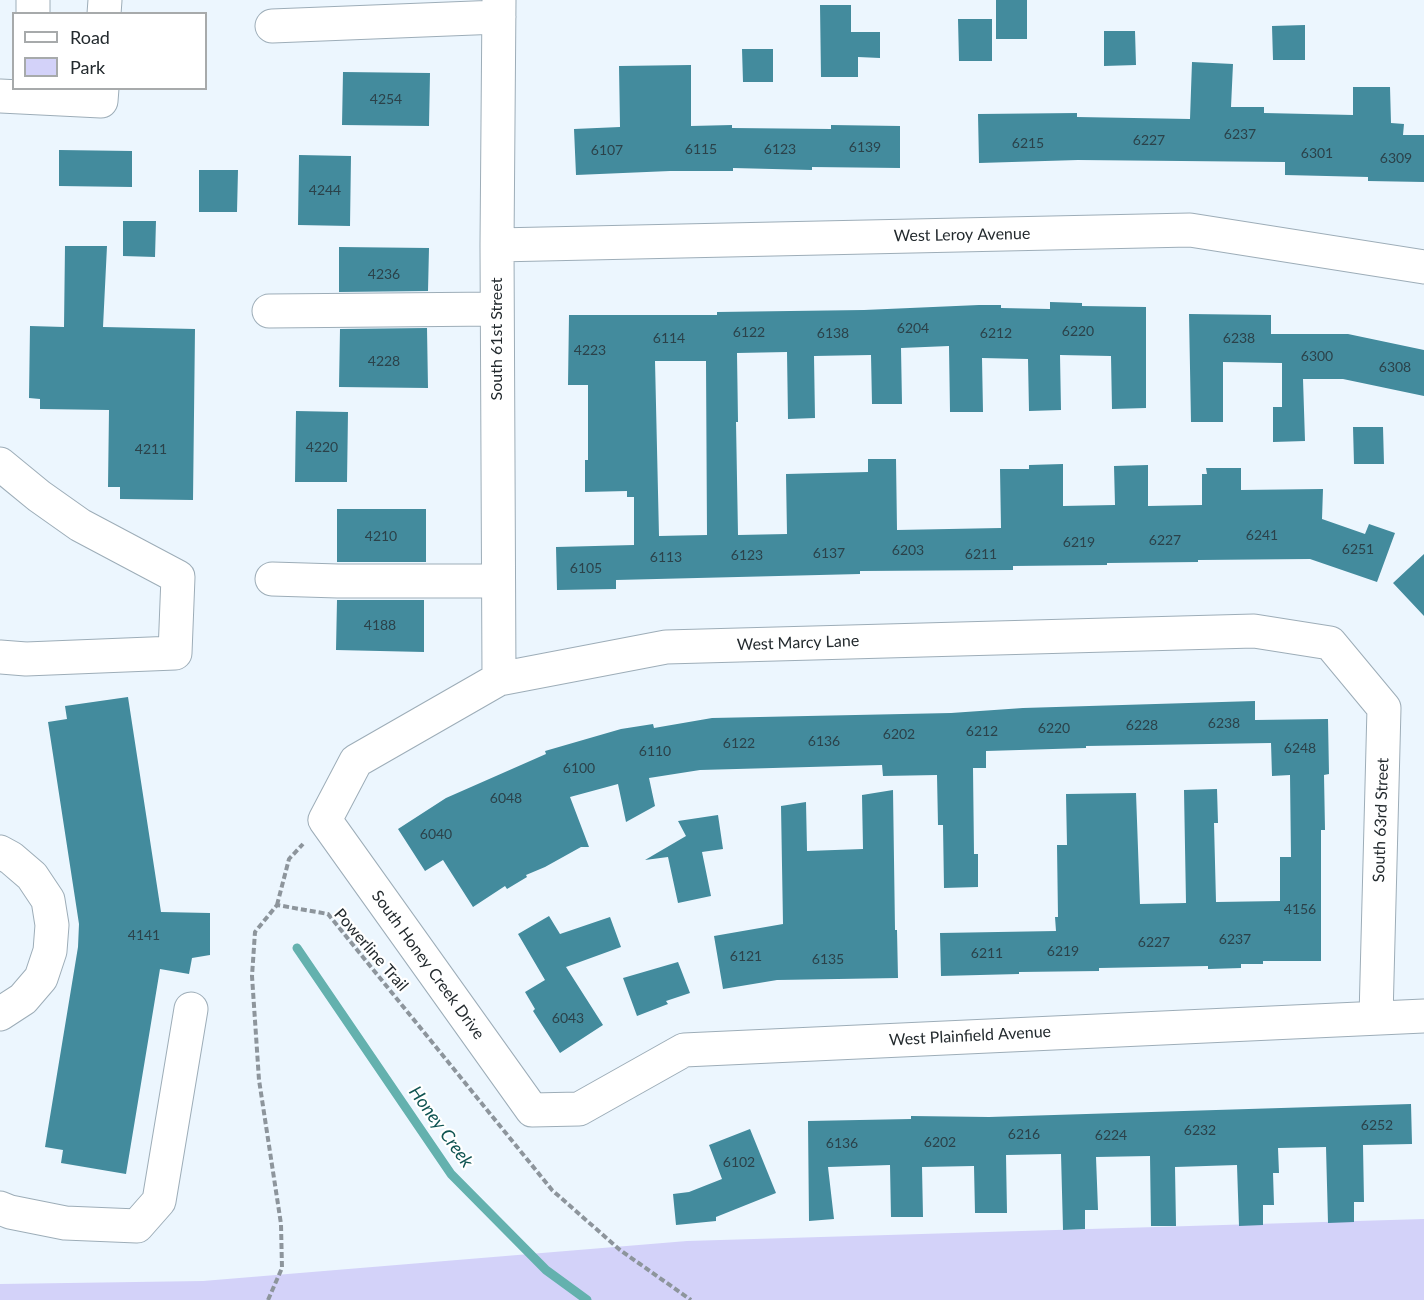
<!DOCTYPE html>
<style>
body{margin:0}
#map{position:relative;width:1424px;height:1300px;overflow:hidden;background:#ecf6fe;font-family:Lato,sans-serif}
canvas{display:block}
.legend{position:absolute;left:12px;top:12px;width:195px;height:78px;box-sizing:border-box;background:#fff;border:2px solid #a7aaab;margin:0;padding:8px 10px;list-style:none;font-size:18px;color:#232a2e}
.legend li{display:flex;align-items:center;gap:12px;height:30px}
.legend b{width:30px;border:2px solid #a7aaab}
</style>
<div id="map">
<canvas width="1424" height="1300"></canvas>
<ul class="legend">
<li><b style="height:8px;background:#fff"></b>Road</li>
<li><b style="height:16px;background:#d3d2f9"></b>Park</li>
</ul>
</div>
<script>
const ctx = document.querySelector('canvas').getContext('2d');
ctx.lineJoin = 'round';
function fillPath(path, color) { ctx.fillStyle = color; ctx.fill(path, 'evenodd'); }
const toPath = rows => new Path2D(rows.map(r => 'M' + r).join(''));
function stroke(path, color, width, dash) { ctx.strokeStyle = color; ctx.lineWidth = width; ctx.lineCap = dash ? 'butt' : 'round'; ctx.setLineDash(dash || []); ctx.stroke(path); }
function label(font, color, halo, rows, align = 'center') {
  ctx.font = font + ' Lato,sans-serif'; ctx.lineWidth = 4.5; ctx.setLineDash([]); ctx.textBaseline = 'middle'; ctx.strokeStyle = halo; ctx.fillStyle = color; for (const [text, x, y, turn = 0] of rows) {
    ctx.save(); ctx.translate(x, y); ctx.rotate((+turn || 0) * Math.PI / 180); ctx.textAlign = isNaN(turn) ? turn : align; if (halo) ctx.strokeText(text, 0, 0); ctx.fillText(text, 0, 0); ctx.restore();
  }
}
const green = toPath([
 [1424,1219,1424,1300,0,1300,0,1284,203,1281,687,1241]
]);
const stream = toPath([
 [297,948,451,1174,546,1270,587,1300]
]);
const building = toPath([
 [996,0,1027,0,1027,39,996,39],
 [820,5,851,5,851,32,880,32,880,58,858,57,858,77,821,77],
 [958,19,992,19,992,61,959,61],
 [1305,25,1305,60,1273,60,1272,26],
 [1104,31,1135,31,1136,65,1104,66],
 [742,49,773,49,773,82,743,82],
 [1192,62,1233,64,1231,107,1264,107,1264,113,1353,115,1353,87,1390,87,1391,123,1404,124,1403,135,1424,135,1424,182,1368,181,1368,177,1285,175,1285,162,1078,160,979,163,978,114,1077,113,1077,117,1190,119],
 [691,65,691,126,732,125,732,128,831,129,831,125,900,126,900,168,812,167,812,170,733,168,733,171,670,171,576,175,574,129,620,127,619,66],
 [343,72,430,73,429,126,342,125],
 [59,150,132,151,132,187,59,186],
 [299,155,351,156,350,226,298,225],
 [199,170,238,170,237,212,199,212],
 [123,221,156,221,155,257,123,256],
 [65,246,107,246,103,327,195,329,193,500,120,499,120,487,108,487,109,410,40,409,40,399,29,398,30,326,64,327],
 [339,247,429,248,428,291,339,292],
 [1050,302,1082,303,1082,306,1146,307,1146,408,1112,409,1111,356,1060,355,1061,410,1029,411,1028,359,982,358,983,412,950,412,949,346,901,348,902,404,872,404,871,355,814,356,815,418,788,419,787,352,737,353,738,422,736,422,738,535,787,534,786,474,868,472,868,459,896,459,897,530,1001,528,1000,469,1029,469,1029,465,1063,464,1063,506,1115,505,1114,466,1148,465,1148,506,1202,505,1202,474,1207,474,1206,468,1241,468,1241,490,1323,489,1322,519,1365,534,1369,524,1395,533,1377,582,1310,559,1198,560,1198,562,1107,563,1107,565,1013,566,1013,570,860,571,860,574,616,580,616,589,557,590,556,547,634,545,634,497,627,497,627,491,585,492,585,460,588,460,588,385,568,385,569,315,717,315,717,312,864,310,979,305,1001,305,1001,308,1050,309],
 [655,361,706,361,707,535,659,536],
 [1189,314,1271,315,1271,334,1348,334,1424,350,1424,396,1343,379,1303,379,1305,441,1273,442,1273,407,1282,407,1282,363,1223,362,1223,422,1191,422],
 [427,328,428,388,339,387,340,329],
 [296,411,348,412,347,482,295,482],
 [1353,427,1383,427,1384,464,1354,464],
 [337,509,426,509,426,562,337,562],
 [1424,554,1424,616,1393,583],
 [337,600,424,600,424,652,336,650],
 [128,697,161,912,210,913,210,955,192,958,189,974,160,969,126,1174,61,1163,63,1150,45,1147,78,947,79,924,48,722,67,719,65,706],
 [1255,701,1255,720,1328,719,1329,774,1324,775,1325,830,1321,830,1321,961,1263,961,1263,964,1241,964,1241,968,1208,969,1208,966,1099,968,1099,971,1019,972,1019,974,941,976,940,933,1056,931,1055,917,1058,917,1057,845,1067,845,1066,794,1136,793,1140,904,1186,903,1184,790,1217,789,1218,823,1214,823,1216,902,1280,901,1280,857,1291,857,1290,775,1272,776,1271,743,1086,746,1086,748,986,751,986,768,973,768,974,854,978,854,978,887,944,888,943,825,938,825,937,775,883,776,882,765,700,770,649,778,655,806,626,822,618,784,570,797,589,847,581,847,545,867,526,875,527,877,507,889,505,886,473,907,443,860,425,871,398,829,446,798,546,754,545,751,621,729,653,724,654,728,712,718,951,713,1023,708],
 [893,790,895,930,897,930,898,978,777,980,723,989,714,936,783,924,781,806,806,802,807,851,863,849,862,795],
 [718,815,723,849,702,852,711,896,678,903,668,857,645,860,686,836,678,821],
 [549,916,560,934,610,917,621,947,566,967,603,1025,560,1053,533,1011,535,1009,525,992,545,980,518,934],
 [678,962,690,993,666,1001,668,1004,637,1016,623,978],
 [1411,1104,1412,1144,1363,1145,1364,1202,1354,1202,1354,1222,1328,1223,1326,1147,1278,1148,1279,1173,1273,1173,1274,1205,1263,1205,1263,1225,1239,1226,1237,1165,1175,1167,1176,1226,1151,1226,1150,1156,1096,1157,1098,1210,1085,1210,1085,1229,1063,1230,1061,1154,1006,1155,1007,1213,975,1213,974,1166,922,1167,923,1217,891,1217,890,1165,828,1167,834,1219,809,1221,808,1121,911,1119,911,1116,989,1117],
 [750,1129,776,1193,716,1217,716,1221,676,1225,673,1194,689,1192,722,1179,709,1145]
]);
const path = toPath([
 [277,905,289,859,303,844],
 [268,1300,282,1268,281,1224,259,1080,252,976,255,932,277,905,328,914,552,1190,620,1250,691,1300]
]);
const minor = toPath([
 [33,14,33,0],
 [104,14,105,0],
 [272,26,499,17],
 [0,96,101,101,102,88],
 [497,245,1190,230,1424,267],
 [269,311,497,309],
 [0,464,39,496,80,525,178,577,175,653,26,659,0,657],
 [272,579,338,581,498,581],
 [499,679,497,245,499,0],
 [0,852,11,858,32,876,48,900,52,925,50,951,41,978,23,999,0,1014],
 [1376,1017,1384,708,1330,643,1254,631,666,647,499,679,356,761,325,820,532,1110,579,1109,684,1050,1424,1016],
 [0,1208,10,1212,65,1223,137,1226,159,1201,191,1009]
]);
const numberNames = [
 ["4254",386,99],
 ["6237",1240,134],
 ["6227",1149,140],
 ["6215",1028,143],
 ["6139",865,147],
 ["6115",701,149],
 ["6123",780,149],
 ["6107",607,150],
 ["6301",1317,153],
 ["6309",1396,158],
 ["4244",325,190],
 ["4236",384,274],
 ["6204",913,328],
 ["6220",1078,331],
 ["6122",749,332],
 ["6138",833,333],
 ["6212",996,333],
 ["6114",669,338],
 ["6238",1239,338],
 ["4223",590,350],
 ["6300",1317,356],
 ["4228",384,361],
 ["6308",1395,367],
 ["4220",322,447],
 ["4211",151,449],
 ["6241",1262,535],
 ["4210",381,536],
 ["6227",1165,540],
 ["6219",1079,542],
 ["6251",1358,549],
 ["6203",908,550],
 ["6137",829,553],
 ["6211",981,554],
 ["6123",747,555],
 ["6113",666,557],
 ["6105",586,568],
 ["4188",380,625],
 ["6238",1224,723],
 ["6228",1142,725],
 ["6220",1054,728],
 ["6212",982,731],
 ["6202",899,734],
 ["6136",824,741],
 ["6122",739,743],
 ["6248",1300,748],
 ["6110",655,751],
 ["6100",579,768],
 ["6048",506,798],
 ["6040",436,834],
 ["4156",1300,909],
 ["4141",144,935],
 ["6237",1235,939],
 ["6227",1154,942],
 ["6219",1063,951],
 ["6211",987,953],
 ["6121",746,956],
 ["6135",828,959],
 ["6043",568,1018],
 ["6252",1377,1125],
 ["6232",1200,1130],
 ["6216",1024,1134],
 ["6224",1111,1135],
 ["6202",940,1142],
 ["6136",842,1143],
 ["6102",739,1162]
];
const streetNames = [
 ["West Leroy Avenue",962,235,-1],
 ["South 61st Street",497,339,-90],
 ["West Marcy Lane",798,643,-2],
 ["South 63rd Street",1381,820,-88],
 ["Powerline Trail",371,950,49],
 ["South Honey Creek Drive",428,965,54],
 ["West Plainfield Avenue",970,1036,-3]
];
const waterNames = [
 ["Honey Creek",441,1127,54]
];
fillPath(green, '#d3d2f9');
stroke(stream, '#64b1ae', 9);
fillPath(building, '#438b9d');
stroke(minor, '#9dadb8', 35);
stroke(path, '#8d959c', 4, [6, 3]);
stroke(minor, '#fff', 33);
label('14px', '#2b424a', null, numberNames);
label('16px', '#232a2e', '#fff', streetNames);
label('italic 18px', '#0e5351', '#fff', waterNames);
</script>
